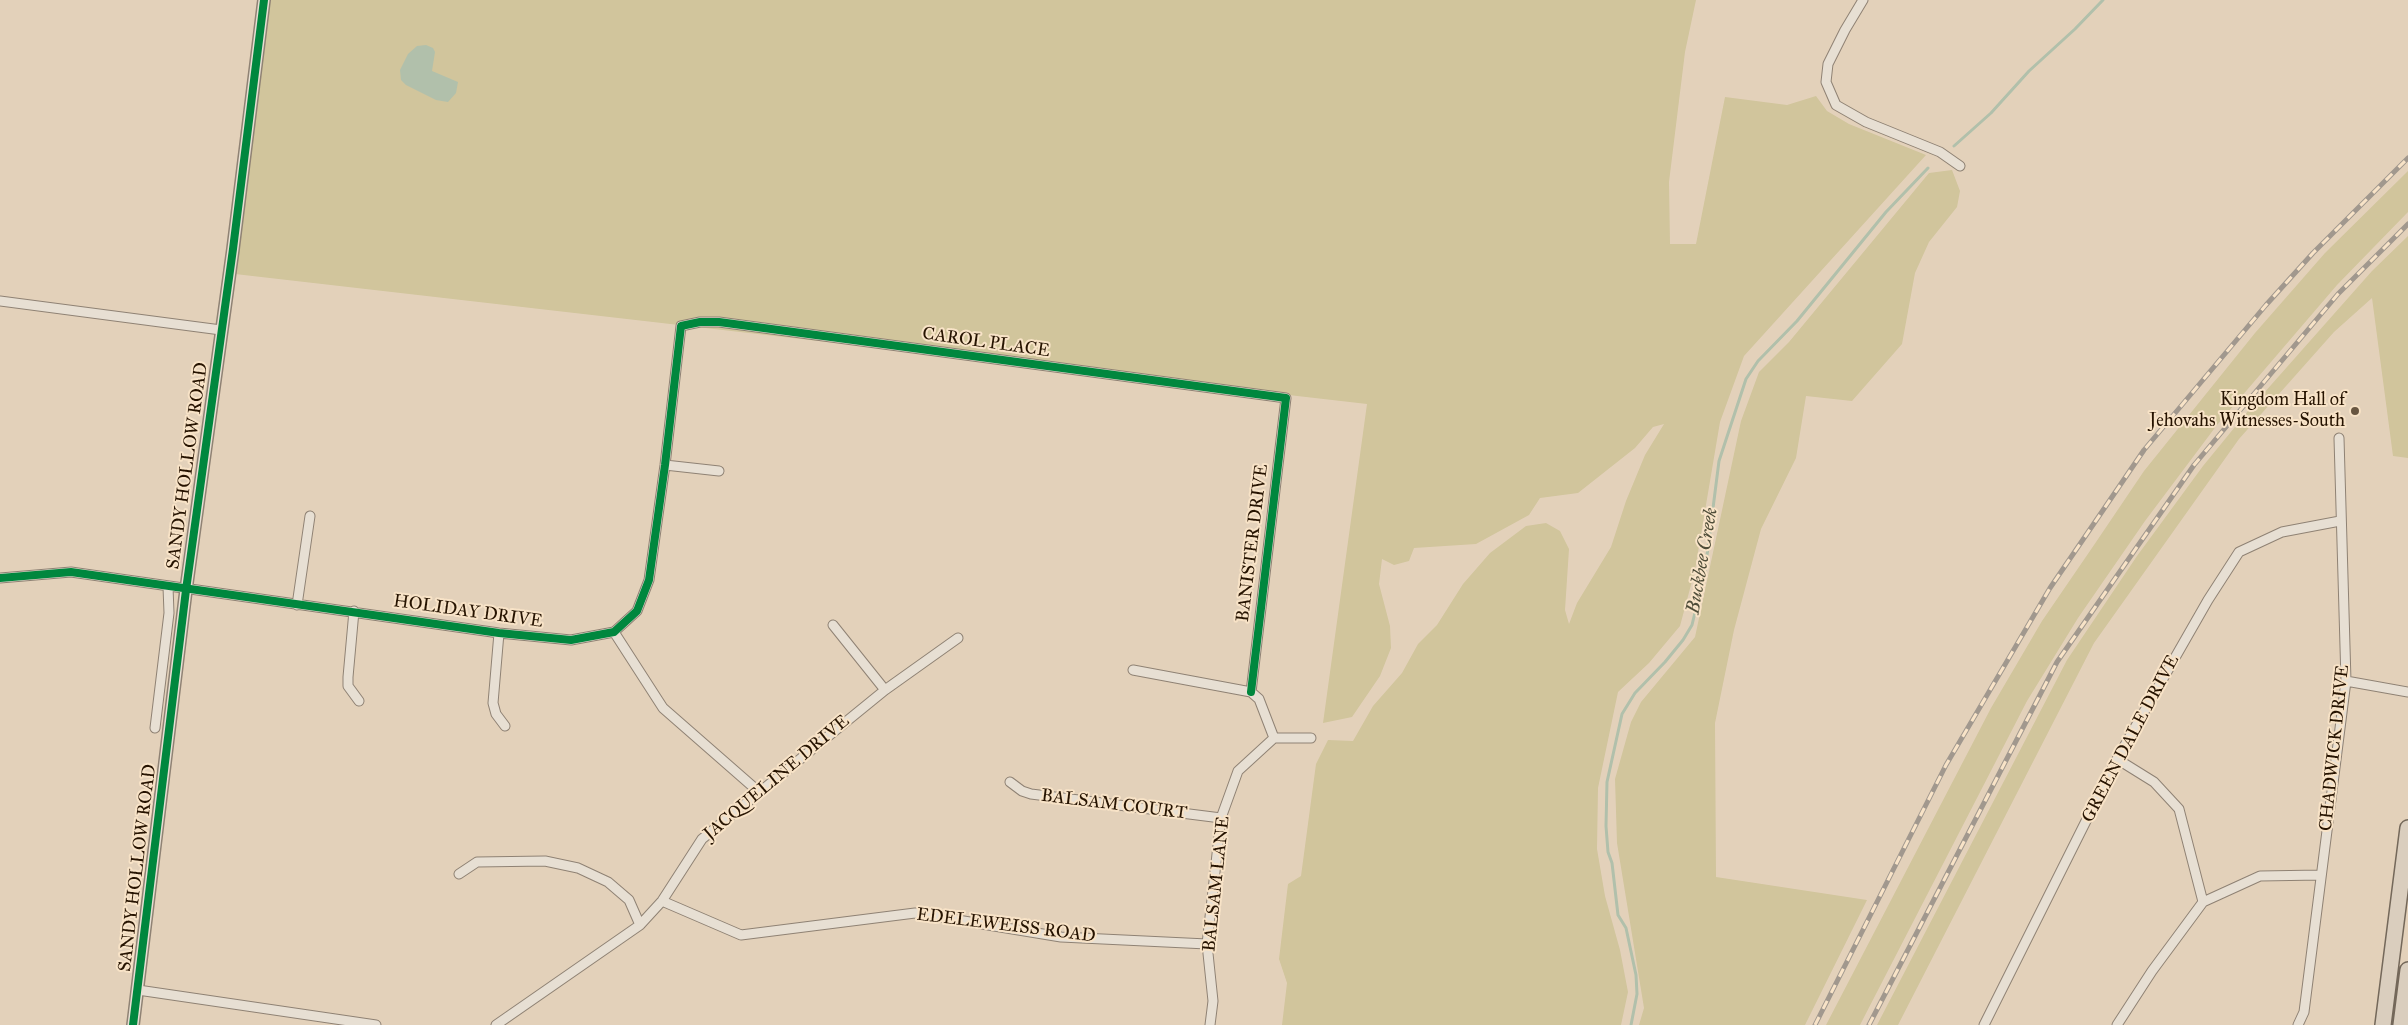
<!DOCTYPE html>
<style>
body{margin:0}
canvas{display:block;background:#e3d1ba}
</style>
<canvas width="2408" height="1025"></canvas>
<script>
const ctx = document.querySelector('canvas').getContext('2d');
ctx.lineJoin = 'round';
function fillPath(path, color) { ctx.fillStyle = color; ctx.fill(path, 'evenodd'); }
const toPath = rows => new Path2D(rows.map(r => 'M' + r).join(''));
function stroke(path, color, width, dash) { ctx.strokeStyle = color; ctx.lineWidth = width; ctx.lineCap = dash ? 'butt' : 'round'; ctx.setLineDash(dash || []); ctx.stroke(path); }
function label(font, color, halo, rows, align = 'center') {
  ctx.font = font + ' "IM FELL Great Primer",serif'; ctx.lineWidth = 4; ctx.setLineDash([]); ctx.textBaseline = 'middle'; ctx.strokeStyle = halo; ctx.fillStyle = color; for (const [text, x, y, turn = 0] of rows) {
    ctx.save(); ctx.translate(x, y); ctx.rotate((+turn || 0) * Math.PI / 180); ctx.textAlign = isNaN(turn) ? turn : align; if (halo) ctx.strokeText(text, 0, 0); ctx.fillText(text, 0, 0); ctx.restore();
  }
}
const green = toPath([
 [268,0,1696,0,1685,52,1669,182,1670,244,1696,244,1725,97,1787,105,1816,96,1827,111,1849,124,1926,155,1744,356,1720,422,1695,570,1680,626,1649,663,1618,692,1598,788,1597,849,1605,896,1620,950,1628,992,1621,1025,1282,1025,1287,983,1279,959,1288,884,1301,876,1316,764,1328,740,1353,741,1373,706,1402,673,1418,644,1437,625,1463,584,1490,553,1526,526,1546,523,1560,531,1569,549,1565,610,1569,624,1577,603,1611,547,1626,501,1645,455,1664,424,1653,427,1635,448,1578,493,1540,498,1529,515,1476,544,1414,548,1409,561,1394,565,1382,559,1379,584,1390,626,1391,648,1380,676,1352,717,1323,723,1367,404,235,274],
 [1952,170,1960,191,1957,207,1929,242,1915,273,1902,344,1852,401,1806,396,1796,458,1761,529,1734,630,1715,723,1716,877,1867,900,1805,1025,1639,1025,1644,1008,1617,843,1615,779,1631,722,1641,702,1695,637,1741,421,1759,372,1789,342,1929,173],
 [2408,171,2408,212,2337,285,2217,425,2145,521,2078,618,2027,701,1860,1025,1826,1025,1991,708,2042,621,2094,545,2144,471,2255,333,2325,253],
 [2408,236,2408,458,2393,456,2372,298,2334,332,2239,439,2094,643,1898,1025,1877,1025,2067,660,2137,556,2203,466,2248,411,2372,271]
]);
const water = toPath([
 [426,45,433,48,435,52,432,71,458,82,456,93,448,102,436,100,406,85,401,80,400,70,408,54,417,46]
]);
const stream = toPath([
 [1954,146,1991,113,2029,71,2075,29,2103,0],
 [1631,1025,1637,994,1636,975,1626,928,1618,915,1612,863,1608,852,1606,826,1607,782,1622,714,1635,693,1665,662,1683,640,1692,625,1705,571,1719,461,1746,379,1758,361,1797,321,1886,212,1928,168]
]);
const minor = toPath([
 [1863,0,1845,30,1828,64,1826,82,1836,105,1866,122,1940,152,1960,166],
 [0,301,221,330],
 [665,465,719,471],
 [0,578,71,572,499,633,571,640,614,632,637,611,649,580,665,465,681,326,700,322,719,322,1286,398,1251,692],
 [297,605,310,516],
 [354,611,348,677,348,686,359,701],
 [833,625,885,690],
 [614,632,663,708,759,792],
 [499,633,493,703,496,714,505,726],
 [1133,670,1251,692,1259,699,1274,738],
 [2346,681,2408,692],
 [155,728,169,613,168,587],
 [2117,759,2154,782,2179,809,2203,902],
 [1010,782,1022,791,1031,794,1221,818],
 [459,874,477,862,545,861,578,868,608,882,629,900,640,925],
 [662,901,741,935,915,913,1061,937,1207,944],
 [138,990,376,1025],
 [496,1025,640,925,662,901,702,839,885,690,958,638],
 [1210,1025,1213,1001,1207,944,1221,818,1238,771,1274,738,1311,738],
 [1984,1025,2117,759,2208,600,2239,552,2282,532,2340,521],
 [2117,1025,2152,971,2203,902,2260,876,2320,875],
 [2298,1025,2304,1012,2346,681,2339,438]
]);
const tertiary = toPath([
 [133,1025,186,590,233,249,264,0]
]);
const primary = toPath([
 [2383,1025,2408,828],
 [2401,1025,2408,970]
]);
const rail = toPath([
 [1815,1025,1946,765,2050,588,2144,450,2266,305,2313,253,2408,158],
 [1869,1025,2057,662,2194,465,2338,294,2408,224]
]);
const cycleway = toPath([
 [0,578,71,572,499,633,571,640,614,632,637,611,649,580,665,465,681,326,700,322,719,322,1286,398,1251,692],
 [133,1025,186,590,233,249,264,0]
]);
const markers = [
 [2355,411,5,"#685641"]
];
const streetNames = [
 ["CAROL PLACE",986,343,8],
 ["SANDY HOLLOW ROAD",188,466,-82],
 ["BANISTER DRIVE",1253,543,-83],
 ["HOLIDAY DRIVE",468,612,8],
 ["GREEN DALE DRIVE",2131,739,-62],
 ["CHADWICK DRIVE",2335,748,-84],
 ["JACQUELINE DRIVE",777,778,-40],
 ["BALSAM COURT",1114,805,7],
 ["SANDY HOLLOW ROAD",138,868,-83],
 ["BALSAM LANE",1217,884,-84],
 ["EDELEWEISS ROAD",1006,926,7]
];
const poiNames = [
 ["Kingdom Hall of",2345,401],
 ["Jehovahs Witnesses-South",2345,422]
];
const waterNames = [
 ["Buckbee Creek",1703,561,-80]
];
fillPath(green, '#d1c59c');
fillPath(water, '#b1c0ab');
stroke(stream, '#b1c0ab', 3);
stroke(minor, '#8f8274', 11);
stroke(tertiary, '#8f8274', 14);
stroke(primary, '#74685a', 18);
stroke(minor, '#e7dfd3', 9);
stroke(tertiary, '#e7dfd3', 11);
stroke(primary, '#dacebe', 15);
stroke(rail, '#a1988e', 5);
stroke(rail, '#f8e3c7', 3, [9]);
stroke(cycleway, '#00873e', 8);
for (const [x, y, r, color] of markers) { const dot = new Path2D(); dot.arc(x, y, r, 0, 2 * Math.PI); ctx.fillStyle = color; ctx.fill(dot); stroke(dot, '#f8e3c7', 2); }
label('18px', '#261300', '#f8e3c7', streetNames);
label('18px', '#261300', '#f8e3c7', poiNames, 'right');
label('italic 19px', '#4f4d39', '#f8e3c7', waterNames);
</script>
